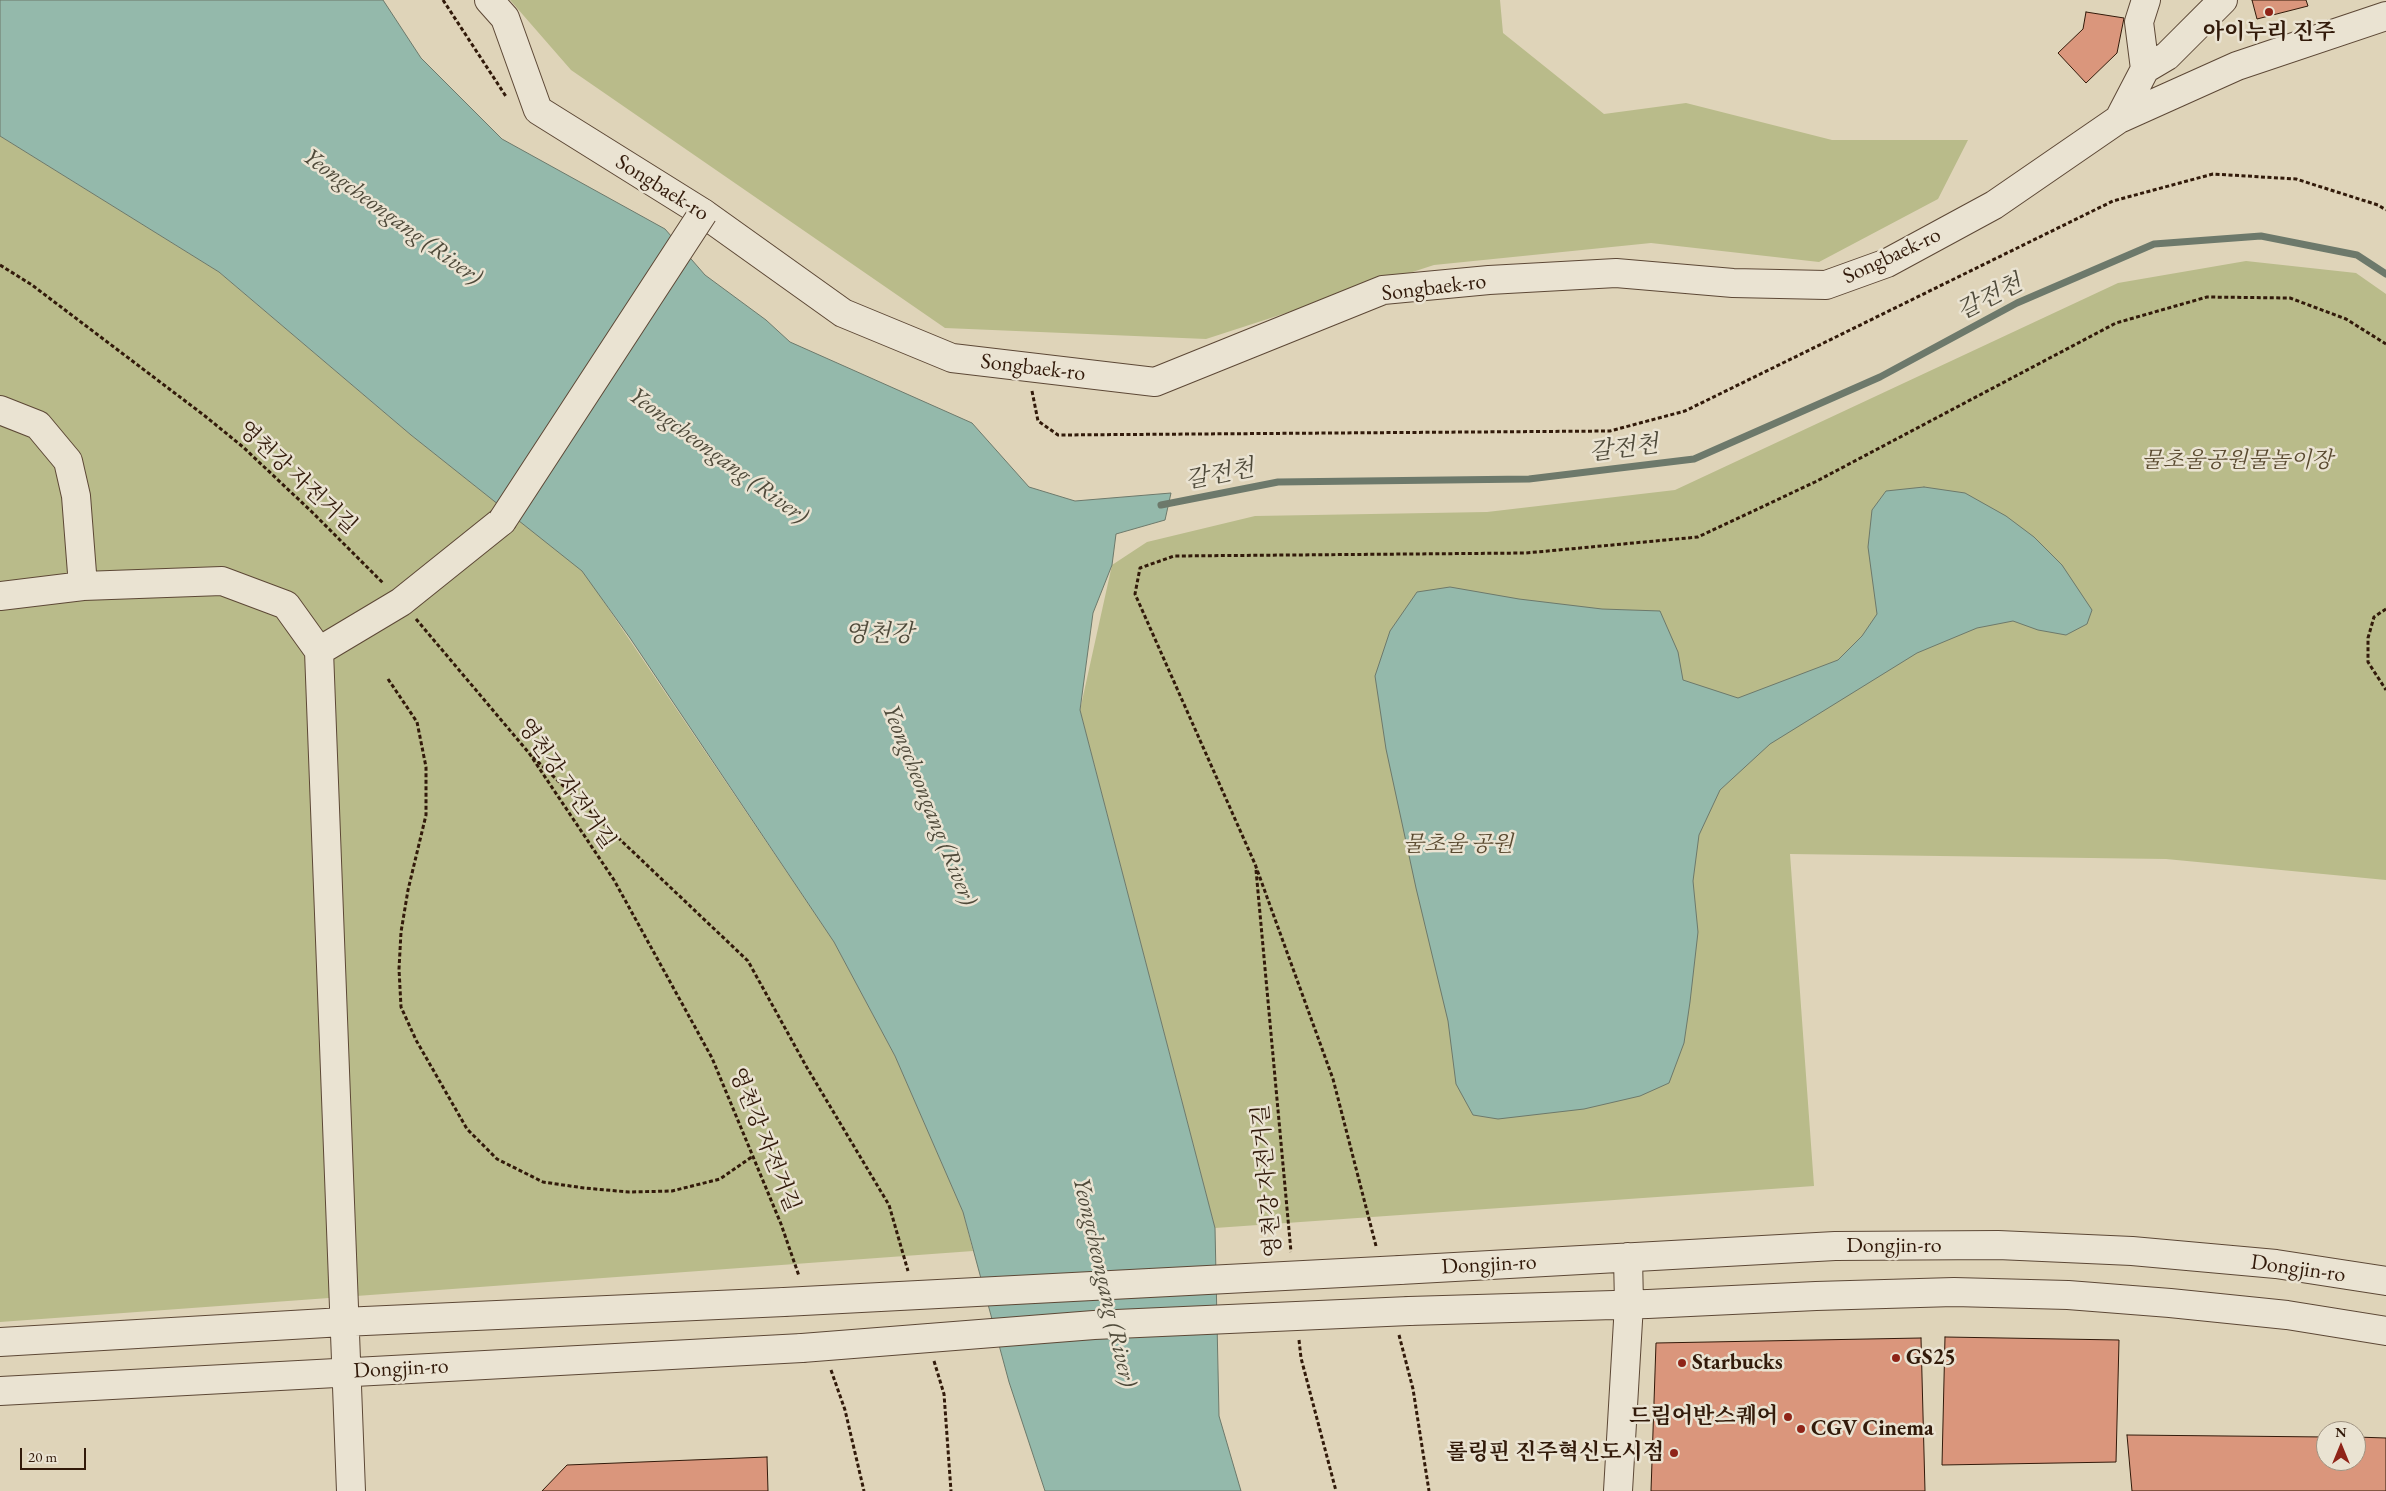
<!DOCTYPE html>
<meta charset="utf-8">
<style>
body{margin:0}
#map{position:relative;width:2386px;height:1491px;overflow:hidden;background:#dfd4b9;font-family:"EB Garamond",serif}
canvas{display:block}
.north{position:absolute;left:2316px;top:1421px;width:50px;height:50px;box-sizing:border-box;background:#eae3d2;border:1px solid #a09382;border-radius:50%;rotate:0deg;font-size:14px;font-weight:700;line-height:20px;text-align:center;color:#321a0a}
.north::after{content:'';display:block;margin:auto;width:18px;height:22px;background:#8f2418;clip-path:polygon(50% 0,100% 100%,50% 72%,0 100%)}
.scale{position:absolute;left:20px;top:1448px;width:66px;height:22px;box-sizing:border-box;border:2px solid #321a0a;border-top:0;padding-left:6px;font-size:15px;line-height:18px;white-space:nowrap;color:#321a0a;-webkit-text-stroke:4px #eae3d2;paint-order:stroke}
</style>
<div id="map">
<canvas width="2386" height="1491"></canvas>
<div class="north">N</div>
<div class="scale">20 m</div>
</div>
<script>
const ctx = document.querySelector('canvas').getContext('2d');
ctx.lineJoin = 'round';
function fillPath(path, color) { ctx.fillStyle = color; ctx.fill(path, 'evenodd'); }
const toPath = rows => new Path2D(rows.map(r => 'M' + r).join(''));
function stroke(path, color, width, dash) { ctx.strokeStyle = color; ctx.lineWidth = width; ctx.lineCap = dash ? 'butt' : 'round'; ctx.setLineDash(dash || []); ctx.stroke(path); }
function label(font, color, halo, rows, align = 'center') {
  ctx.font = font + ' "EB Garamond","Noto Serif KR",serif'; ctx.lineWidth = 5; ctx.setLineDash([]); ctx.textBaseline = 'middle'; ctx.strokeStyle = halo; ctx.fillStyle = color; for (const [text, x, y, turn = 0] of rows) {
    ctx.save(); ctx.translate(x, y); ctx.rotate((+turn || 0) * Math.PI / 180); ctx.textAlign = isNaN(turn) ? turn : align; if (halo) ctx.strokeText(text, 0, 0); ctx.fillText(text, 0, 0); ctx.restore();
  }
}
const green = toPath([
 [510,0,1500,0,1503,33,1604,114,1686,103,1832,140,1968,140,1938,199,1819,262,1651,243,1434,265,1206,339,945,328,571,70],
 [0,136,219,272,411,435,583,571,834,942,895,1056,963,1212,973,1251,0,1322],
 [2246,261,2356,273,2386,294,2386,880,2166,859,1790,854,1814,1186,1215,1228,1080,710,1112,565,1147,542,1255,516,1487,512,1675,490,2118,283]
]);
const water = toPath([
 [0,0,383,0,421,58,502,139,665,229,705,275,766,320,790,342,972,423,1029,487,1075,501,1171,493,1165,520,1116,534,1112,565,1093,613,1080,710,1215,1228,1219,1416,1241,1491,1045,1491,1009,1382,963,1212,895,1056,834,942,630,638,582,571,411,435,219,272,0,136,0,0],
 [1924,487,1965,493,2006,516,2034,537,2062,565,2092,610,2087,624,2066,635,2038,630,2013,621,1977,628,1917,653,1770,744,1720,790,1699,835,1693,881,1698,932,1690,1002,1684,1043,1669,1083,1640,1096,1584,1109,1498,1119,1473,1115,1456,1084,1448,1021,1416,888,1386,749,1375,676,1390,631,1417,592,1450,587,1519,599,1602,609,1660,611,1678,652,1683,680,1738,698,1838,660,1862,636,1877,614,1868,547,1872,510,1886,491,1924,487]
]);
const stream = toPath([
 [1161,505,1278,482,1529,479,1694,459,1880,377,2017,303,2154,244,2261,236,2357,255,2386,274]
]);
const building = toPath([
 [2252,0,2306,0,2308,6,2257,19,2252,0],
 [2086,12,2124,18,2117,53,2086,83,2058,53,2083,29,2086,12],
 [1945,1337,2119,1340,2116,1462,1942,1465,1945,1337],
 [1921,1338,1925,1491,1651,1491,1656,1343,1921,1338],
 [2127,1435,2326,1437,2326,1461,2356,1461,2356,1437,2386,1438,2386,1491,2132,1491,2127,1435],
 [767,1457,768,1491,542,1491,567,1465,767,1457]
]);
const path = toPath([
 [443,0,507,98],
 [0,265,32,285,205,416,243,447,312,512,383,583],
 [1032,391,1038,421,1058,435,1610,431,1685,411,2113,201,2213,174,2296,179,2378,205,2386,210],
 [2386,609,2374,617,2368,638,2368,662,2386,690],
 [416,619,529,753,614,880,712,1058,781,1224,799,1276],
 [388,679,417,722,426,767,426,815,408,890,401,932,399,969,401,1007,416,1040,467,1129,497,1159,543,1182,584,1188,629,1192,672,1191,720,1179,753,1156],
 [533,757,748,961,806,1066,889,1205,908,1271],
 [1256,870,1291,1252],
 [1376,1246,1333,1079,1255,864,1135,594,1140,568,1174,556,1526,553,1698,537,1815,482,2116,323,2207,297,2290,298,2346,319,2386,344],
 [1399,1335,1413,1389,1429,1491],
 [1299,1340,1301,1358,1336,1491],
 [934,1361,944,1394,951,1491],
 [831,1370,845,1410,864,1491]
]);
const minor = toPath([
 [489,0,505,18,538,110,703,213,843,313,952,358,1155,382,1383,290,1489,280,1616,273,1733,283,1826,285,1887,263,1994,205,2119,119,2237,66,2386,16],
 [2145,69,2139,22,2146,0],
 [2119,119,2145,69,2167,56,2223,0],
 [0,410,38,425,68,461,76,496,83,586],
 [0,596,83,586,222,581,286,605,319,651,351,1491],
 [319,651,401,602,502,521],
 [1400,1270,1835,1246,1998,1245,2132,1251,2276,1264,2386,1281],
 [1409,1311,1648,1304,1816,1296,1954,1292,2068,1295,2170,1303,2287,1315,2386,1331],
 [0,1342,343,1322,784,1302],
 [0,1391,802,1348],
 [1618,1491,1629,1304,1628,1257]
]);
const minorBridge = toPath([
 [502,521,703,213],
 [784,1302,1400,1270],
 [802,1348,1094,1325,1409,1311]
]);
const markers = [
 [2269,12,5,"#8f2418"],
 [1896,1358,5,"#8f2418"],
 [1682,1363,5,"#8f2418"],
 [1788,1417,5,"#8f2418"],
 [1801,1429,5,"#8f2418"],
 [1674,1453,5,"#8f2418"]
];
const poiNames = [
 ["아이누리 진주",2269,33,"center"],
 ["GS25",1906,1358],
 ["Starbucks",1692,1363],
 ["드림어반스퀘어",1778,1417,"right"],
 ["CGV Cinema",1811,1429],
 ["롤링핀 진주혁신도시점",1664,1453,"right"]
];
const streetNames = [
 ["Songbaek-ro",662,188,32],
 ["Songbaek-ro",1892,256,-25],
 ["Songbaek-ro",1434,288,-7],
 ["Songbaek-ro",1033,368,7],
 ["영천강 자전거길",297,478,43],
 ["영천강 자전거길",566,784,55],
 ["영천강 자전거길",764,1140,68],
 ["영천강 자전거길",1268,1181,-95],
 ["Dongjin-ro",1894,1246],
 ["Dongjin-ro",1489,1265,-3],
 ["Dongjin-ro",2298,1269,8],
 ["Dongjin-ro",401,1369,-3]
];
const parkNames = [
 ["물초울공원물놀이장",2237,461],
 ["물초울 공원",1458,845]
];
const waterNames = [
 ["Yeongcheongang (River)",392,217,36],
 ["갈전천",1990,298,-27],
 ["갈전천",1624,449,-7],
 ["Yeongcheongang (River)",718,456,36],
 ["갈전천",1220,475,-11],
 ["영천강",879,634],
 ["Yeongcheongang (River)",929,805,68],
 ["Yeongcheongang (River)",1104,1282,77]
];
fillPath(green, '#b9bb8a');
fillPath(water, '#94b9ab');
stroke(water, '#6d796b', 1);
stroke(stream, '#6d796b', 7);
fillPath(building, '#da967c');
stroke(building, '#321a0a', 1);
stroke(minor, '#5d4836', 30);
stroke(path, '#321a0a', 3, [4, 2.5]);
stroke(minor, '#eae3d2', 28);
stroke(minorBridge, '#5d4836', 30, []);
stroke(minorBridge, '#eae3d2', 28);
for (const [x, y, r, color] of markers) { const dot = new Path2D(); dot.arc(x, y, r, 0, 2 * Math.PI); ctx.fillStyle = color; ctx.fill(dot); stroke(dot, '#eae3d2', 2); }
label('bold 22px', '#321a0a', '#eae3d2', poiNames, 'left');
label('22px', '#321a0a', '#eae3d2', streetNames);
label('italic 22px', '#5a4a30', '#eae3d2', parkNames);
label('italic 24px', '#4f4a3a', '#eae3d2', waterNames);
</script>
